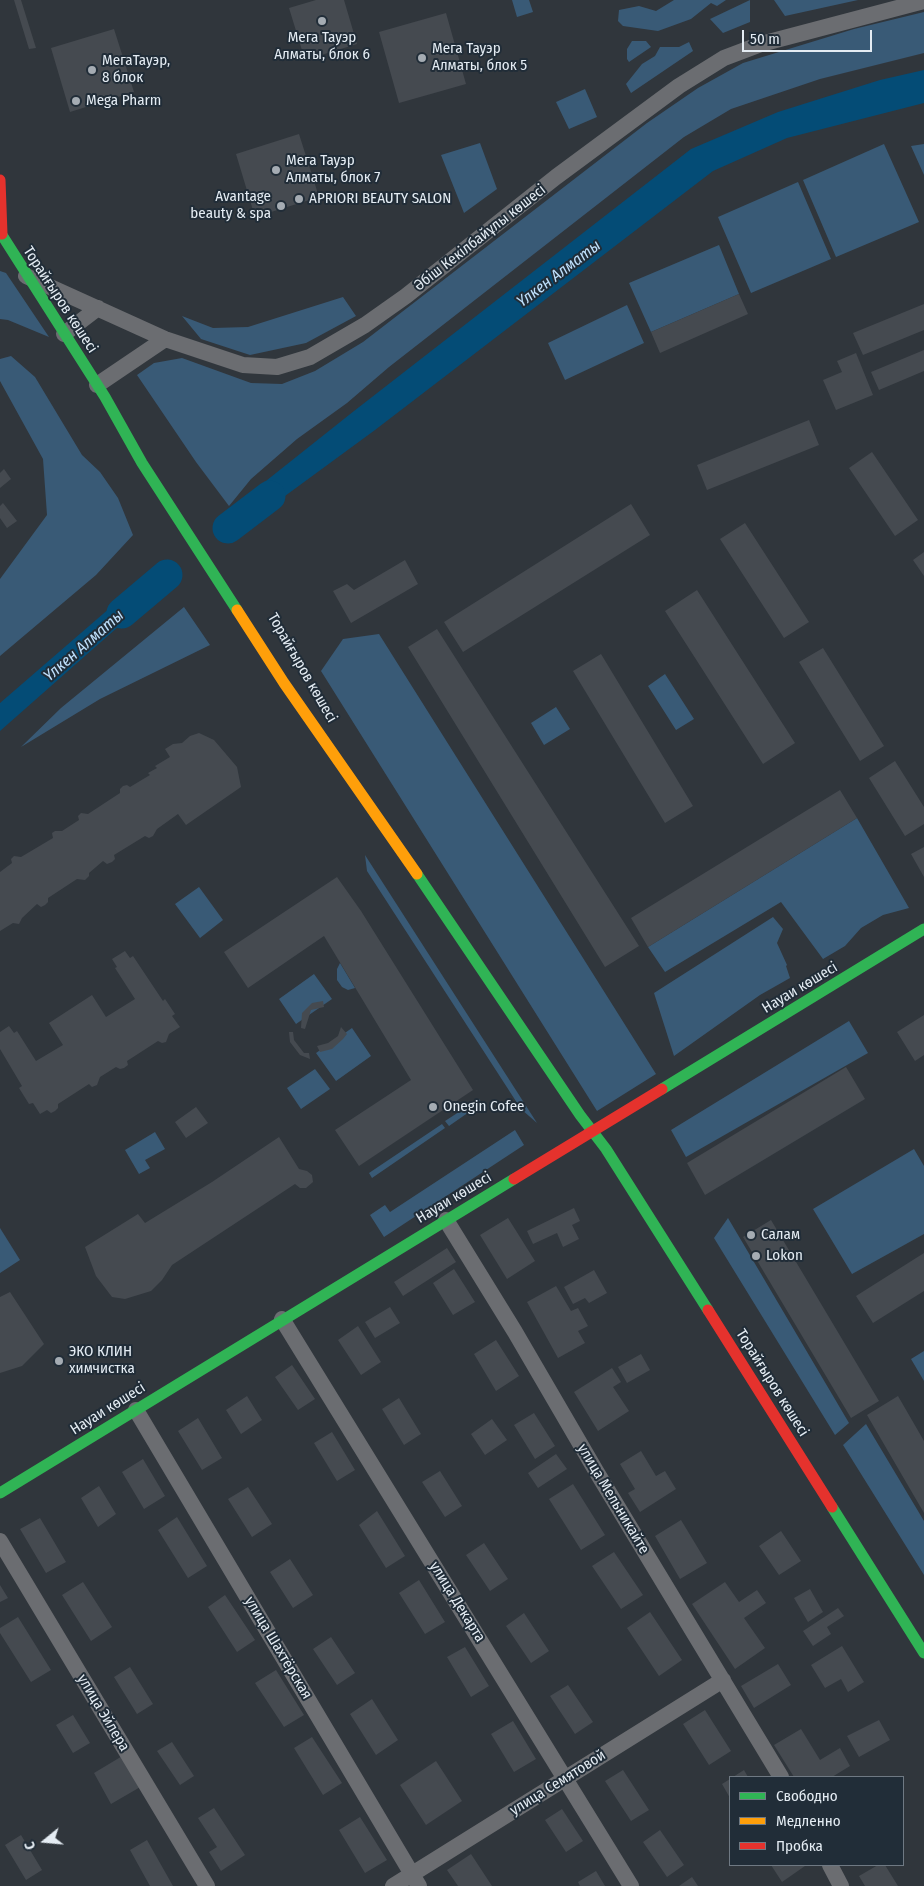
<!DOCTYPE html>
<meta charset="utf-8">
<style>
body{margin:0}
#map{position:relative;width:924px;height:1886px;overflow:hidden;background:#30363c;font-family:"Fira Sans Condensed",sans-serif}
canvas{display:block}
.legend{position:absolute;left:729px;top:1776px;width:175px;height:90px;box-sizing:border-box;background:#212d38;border:1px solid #6f7983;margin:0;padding:6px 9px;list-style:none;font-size:15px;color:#e4ecf3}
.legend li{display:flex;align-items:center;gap:10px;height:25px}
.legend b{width:25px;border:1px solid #6f7983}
.north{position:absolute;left:20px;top:1816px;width:50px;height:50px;-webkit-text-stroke:4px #212d38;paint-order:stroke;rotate:253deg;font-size:14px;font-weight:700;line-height:20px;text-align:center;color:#e4ecf3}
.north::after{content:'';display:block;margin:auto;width:18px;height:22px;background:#e4ecf3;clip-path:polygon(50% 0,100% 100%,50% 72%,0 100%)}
.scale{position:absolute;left:742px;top:30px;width:130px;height:22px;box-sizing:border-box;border:2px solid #e4ecf3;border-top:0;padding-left:6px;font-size:15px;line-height:18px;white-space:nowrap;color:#e4ecf3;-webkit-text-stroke:4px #212d38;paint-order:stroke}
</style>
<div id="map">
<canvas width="924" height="1886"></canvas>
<ul class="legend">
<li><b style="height:6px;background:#30b455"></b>Свободно</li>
<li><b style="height:6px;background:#ff9f0a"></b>Медленно</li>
<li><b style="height:6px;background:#e5322d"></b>Пробка</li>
</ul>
<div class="north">С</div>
<div class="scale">50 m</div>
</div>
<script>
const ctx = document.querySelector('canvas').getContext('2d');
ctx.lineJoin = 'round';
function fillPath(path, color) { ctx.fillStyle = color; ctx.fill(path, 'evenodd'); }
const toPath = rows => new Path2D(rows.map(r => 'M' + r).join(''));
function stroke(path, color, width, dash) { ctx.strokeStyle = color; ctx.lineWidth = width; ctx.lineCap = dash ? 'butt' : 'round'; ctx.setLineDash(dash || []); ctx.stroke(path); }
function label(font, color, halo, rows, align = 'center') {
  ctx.font = font + ' "Fira Sans Condensed",sans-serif'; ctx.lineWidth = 4; ctx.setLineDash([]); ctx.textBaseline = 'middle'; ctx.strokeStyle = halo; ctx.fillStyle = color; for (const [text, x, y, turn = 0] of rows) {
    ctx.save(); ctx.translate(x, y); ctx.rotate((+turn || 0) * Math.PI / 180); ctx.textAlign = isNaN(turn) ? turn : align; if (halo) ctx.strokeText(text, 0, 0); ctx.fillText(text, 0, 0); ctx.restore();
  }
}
const green = toPath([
 [512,0,529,0,533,12,517,17],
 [674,0,726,0,717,6,711,3,691,19,658,31,623,26,618,21,619,10,639,6,656,11],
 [750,0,750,22,723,33,710,19],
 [774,0,858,0,785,16],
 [924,12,924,53,820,79,731,109,684,137,389,367,347,403,297,439,251,479,229,506,196,462,137,375,154,363,182,358,251,383,282,384,315,371,363,342,647,123,698,88,743,63,854,29],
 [632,41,646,41,651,47,629,62,627,59,627,49],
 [689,42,693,51,631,93,626,84,642,64,655,56,660,47,679,47],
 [585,89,597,117,569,129,556,102],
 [480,143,497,189,464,213,441,155],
 [884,144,919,222,836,257,803,180],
 [924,144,924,175,911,146],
 [798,182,831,259,751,293,718,217],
 [719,245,739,294,651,332,629,283],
 [0,271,6,273,49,337,8,320,0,319],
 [343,297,356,316,306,343,250,355,201,339,182,316,213,328,248,327],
 [627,305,644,343,565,380,548,343],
 [11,356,35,377,82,455,100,472,118,498,133,535,96,575,0,656,0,579,47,515,43,459,0,381,0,359],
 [184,607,210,645,100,699,21,747,61,708],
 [379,634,656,1074,597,1111,321,671,343,639],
 [665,674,694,719,676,730,648,686],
 [556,707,570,729,544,745,531,723],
 [857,818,909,908,883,915,861,928,845,946,823,959,781,902,665,972,648,947],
 [365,855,537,1123,521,1109,367,871],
 [199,887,223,920,200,938,175,904],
 [773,917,783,929,777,943,787,965,786,966,790,978,760,995,674,1056,654,993],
 [340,963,355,988,348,990,342,987,337,980,337,969],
 [314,974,332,999,296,1024,279,999],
 [849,1021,868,1053,686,1157,671,1130],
 [352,1028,371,1056,336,1081,316,1053],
 [315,1069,330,1089,301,1109,287,1088],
 [479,1099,482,1103,449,1126,445,1121],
 [442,1124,445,1128,372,1178,369,1173],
 [515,1130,524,1145,384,1237,370,1215,385,1205,390,1212],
 [155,1132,165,1149,145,1160,150,1168,139,1174,125,1150],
 [914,1149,924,1166,924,1234,852,1274,813,1209],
 [728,1218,849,1423,835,1435,714,1238],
 [0,1228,20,1260,0,1273],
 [924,1351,924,1381,911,1359],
 [866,1424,924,1521,924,1575,843,1445]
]);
const water = toPath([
 [924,70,924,103,787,138,713,171,375,430,255,518,237,521,242,500,354,411,691,149,778,112,880,80],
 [154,586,144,602,127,619,0,731,0,703,133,588]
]);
const river = toPath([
 [228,528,270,496],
 [122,613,167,575]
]);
const building = toPath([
 [14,0,21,0,36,48,29,49],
 [316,0,344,0,357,44,305,60,289,8],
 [446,13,466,84,399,103,379,32],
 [114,29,134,92,70,112,51,48],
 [299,134,319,197,255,217,236,154],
 [739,294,748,314,660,353,651,332],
 [924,304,924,330,863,355,853,333],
 [924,350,924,371,879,390,871,372],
 [856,353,873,395,836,410,823,380,842,372,837,361],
 [809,420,819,445,707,490,697,465],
 [872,452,918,520,895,536,849,468],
 [4,469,11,479,0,488,0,473],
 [3,503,17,521,7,528,0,518,0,506],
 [631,504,650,535,463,652,444,622],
 [745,523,809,622,784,638,720,539],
 [924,552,924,576,913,560],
 [405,560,418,584,351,623,333,591,347,584,354,590],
 [697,590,795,743,763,764,665,611],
 [437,629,639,946,605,967,408,647],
 [823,648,884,746,860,761,799,662],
 [601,654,693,806,665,823,573,671],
 [199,733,214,740,237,767,241,787,186,825,178,814,157,829,153,836,149,838,145,836,114,855,115,859,112,862,107,864,103,861,89,873,89,876,85,880,77,879,48,898,48,902,45,905,41,907,37,904,22,918,19,924,13,923,0,931,0,872,12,863,11,859,14,856,21,857,53,838,52,833,55,831,62,831,79,820,78,816,81,813,88,814,120,793,120,789,123,786,127,785,130,787,150,775,148,773,157,768,155,766,170,757,165,749,173,744,182,743,190,736],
 [895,761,924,807,924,824,905,836,869,778],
 [840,790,857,818,648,947,631,918],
 [924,847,924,877,911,854],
 [337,877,361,911,473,1090,359,1166,335,1130,411,1080,324,936,248,988,224,952],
 [125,951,130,958,133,956,163,1001,165,999,175,1014,172,1016,180,1027,169,1034,166,1042,162,1043,158,1041,127,1061,128,1065,124,1068,120,1069,116,1067,100,1077,97,1085,92,1087,89,1084,58,1104,58,1108,55,1111,51,1113,47,1110,40,1114,33,1103,29,1104,19,1088,22,1086,0,1049,0,1032,9,1026,14,1033,17,1031,36,1061,63,1045,49,1023,92,995,106,1017,135,999,115,968,117,967,112,959],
 [323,1001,324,1007,311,1010,305,1029,301,1028,302,1013,312,1003],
 [924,1015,924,1055,915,1061,897,1032],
 [341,1027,347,1034,343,1039,332,1049,320,1052,317,1046,328,1043,338,1036],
 [289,1032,293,1032,294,1040,304,1053,309,1053,310,1059,300,1055,290,1042],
 [846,1067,865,1099,705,1195,687,1163],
 [196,1107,208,1123,186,1138,175,1122],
 [279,1137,299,1169,307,1171,312,1175,313,1182,306,1188,300,1188,295,1184,172,1265,162,1280,151,1291,125,1299,112,1297,96,1276,85,1247,138,1214,145,1223,212,1182],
 [574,1208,580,1221,572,1225,579,1239,563,1247,557,1233,533,1244,527,1231],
 [508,1218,535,1261,507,1279,480,1235],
 [771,1220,879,1401,851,1418,743,1237],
 [447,1248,456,1262,403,1296,394,1282],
 [924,1253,924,1291,873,1323,856,1296],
 [454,1269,475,1302,453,1315,433,1283],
 [594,1270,607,1293,589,1303,585,1298,573,1304,564,1287],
 [556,1286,571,1311,578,1308,588,1326,578,1331,585,1343,558,1358,527,1302],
 [10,1292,44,1344,22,1366,0,1373,0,1297],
 [390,1307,400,1323,375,1338,365,1322],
 [358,1326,381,1362,361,1375,338,1340],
 [496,1340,519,1376,496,1391,474,1354],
 [641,1354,650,1370,627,1383,618,1367],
 [292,1365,315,1399,298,1410,275,1377],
 [612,1368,621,1382,613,1387,629,1411,598,1431,574,1392],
 [247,1396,262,1420,241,1434,226,1410],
 [898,1396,924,1441,924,1513,867,1415],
 [399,1398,421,1434,404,1445,382,1409],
 [534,1413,555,1446,535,1459,514,1425],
 [198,1418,222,1458,202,1470,178,1431],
 [492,1419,507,1440,485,1455,471,1434],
 [332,1432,355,1470,337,1481,314,1443],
 [641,1451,656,1476,665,1471,676,1489,640,1512,628,1493,635,1489,620,1464],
 [556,1454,567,1469,538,1488,528,1473],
 [143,1459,165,1496,144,1509,122,1472],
 [440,1471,462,1506,445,1517,422,1482],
 [573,1484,605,1535,581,1550,549,1499],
 [99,1486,116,1514,98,1527,81,1498],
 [248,1487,272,1524,252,1537,228,1499],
 [377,1511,405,1556,386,1568,359,1525],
 [177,1517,207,1566,188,1578,158,1530],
 [40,1518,66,1562,46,1573,20,1529],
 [681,1520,707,1563,680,1579,655,1536],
 [781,1531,801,1561,779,1575,759,1546],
 [484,1543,508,1579,490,1591,466,1555],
 [614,1552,643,1595,621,1609,592,1566],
 [290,1559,313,1595,293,1608,270,1572],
 [419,1580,445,1622,425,1634,399,1593],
 [83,1582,112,1627,91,1641,62,1595],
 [725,1582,739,1602,757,1590,766,1603,744,1618,765,1648,735,1669,692,1604],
 [0,1585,8,1598,0,1602],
 [810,1589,823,1612,808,1622,794,1598],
 [225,1595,255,1640,237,1652,208,1607],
 [838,1608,844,1616,827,1627,831,1634,813,1646,803,1631],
 [650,1612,682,1660,659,1676,627,1628],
 [524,1613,549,1651,531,1663,506,1626],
 [18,1617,51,1670,31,1682,0,1633,0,1628],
 [331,1637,355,1673,337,1685,313,1649],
 [842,1646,864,1682,848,1692,841,1679,825,1688,811,1665],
 [465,1647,489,1686,471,1697,447,1657],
 [778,1664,791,1685,754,1708,741,1686],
 [130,1667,153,1704,137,1714,114,1677],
 [276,1670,304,1715,284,1727,255,1683],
 [568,1685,593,1722,575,1734,550,1696],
 [372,1699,398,1740,376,1755,350,1714],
 [705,1710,731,1751,709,1765,683,1724],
 [73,1715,90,1743,73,1753,56,1725],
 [879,1720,890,1740,859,1757,847,1736],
 [513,1721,536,1759,514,1772,491,1734],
 [801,1729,820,1760,840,1748,850,1766,832,1777,794,1777,774,1745],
 [312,1737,342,1783,323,1795,294,1748],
 [172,1742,194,1776,180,1785,157,1751],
 [124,1755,142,1786,111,1804,94,1773],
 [436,1761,462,1801,426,1825,400,1785],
 [623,1770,649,1810,631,1821,605,1781],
 [744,1770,748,1777,733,1777],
 [730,1779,730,1798,722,1784],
 [214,1808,245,1855,221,1871,209,1852,217,1847,198,1818],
 [562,1809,583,1841,566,1852,545,1820],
 [360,1817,387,1860,365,1873,339,1830],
 [660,1830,684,1865,667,1877,643,1842],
 [21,1835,42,1870,26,1880,5,1845],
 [147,1840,173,1886,150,1886,130,1850],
 [471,1854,492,1886,458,1886,447,1870],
 [771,1865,804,1865,805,1866,782,1882],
 [878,1865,885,1865,898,1886,865,1886,859,1876],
 [596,1871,605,1886,580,1886,578,1882],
 [692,1877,698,1886,679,1886]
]);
const street = toPath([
 [26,276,165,339,243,365,277,367,310,357,365,325,406,296,556,177,679,86,724,58,761,44,924,1],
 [64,334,98,308],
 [97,385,165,339],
 [446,1220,515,1332,596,1471,781,1777],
 [282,1319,631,1886],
 [136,1410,419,1886],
 [0,1541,207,1886],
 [830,1865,841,1886],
 [393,1886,723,1680]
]);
const fast = toPath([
 [0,232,105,397,142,463,237,610],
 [417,874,580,1115,606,1149,708,1310],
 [662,1089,924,929],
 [0,1493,514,1179],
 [832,1507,924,1653]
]);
const slow = toPath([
 [237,610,284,683,417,874]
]);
const jam = toPath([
 [0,180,2,234],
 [514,1179,662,1089],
 [708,1310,832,1507]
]);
const markers = [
 [322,21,5,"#a5acb3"],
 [422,58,5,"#a5acb3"],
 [92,70,5,"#a5acb3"],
 [76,101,5,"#a5acb3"],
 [276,170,5,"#a5acb3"],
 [299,199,5,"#a5acb3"],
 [281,206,5,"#a5acb3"],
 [433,1107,5,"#a5acb3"],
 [751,1235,5,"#a5acb3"],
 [756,1256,5,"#a5acb3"],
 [59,1361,5,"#a5acb3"]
];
const poiNames = [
 ["Мега Тауэр",322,38,"center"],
 ["Алматы, блок 6",322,55,"center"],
 ["Мега Тауэр",432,49],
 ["Алматы, блок 5",432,66],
 ["МегаТауэр,",102,61],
 ["8 блок",102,78],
 ["Mega Pharm",86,101],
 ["Мега Тауэр",286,161],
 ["Алматы, блок 7",286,178],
 ["Avantage",271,197,"right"],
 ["beauty & spa",271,214,"right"],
 ["APRIORI BEAUTY SALON",309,199],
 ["Onegin Cofee",443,1107],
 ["Салам",761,1235],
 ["Lokon",766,1256],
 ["ЭКО КЛИН",69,1352],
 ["химчистка",69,1369]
];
const streetNames = [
 ["Әбіш Кекілбайұлы көшесі",480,238,-38],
 ["Торайғыров көшесі",60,300,57],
 ["Торайғыров көшесі",302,668,60],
 ["Науаи көшесі",800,988,-31],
 ["Науаи көшесі",454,1198,-31],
 ["Торайғыров көшесі",772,1383,58],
 ["Науаи көшесі",108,1409,-32],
 ["улица Мельникайте",613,1499,59],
 ["улица Декарта",457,1602,58],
 ["улица Шахтёрская",278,1648,59],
 ["улица Эйлера",103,1713,59],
 ["улица Семятовой",558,1783,-32]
];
const waterNames = [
 ["Үлкен Алматы",559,274,-37],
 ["Үлкен Алматы",84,646,-41]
];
fillPath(green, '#395a76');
fillPath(water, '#044c76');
stroke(river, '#044c76', 31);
fillPath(building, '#454a50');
stroke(street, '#6b6d71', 16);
stroke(fast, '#30b455', 11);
stroke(slow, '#ff9f0a', 11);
stroke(jam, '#e5322d', 11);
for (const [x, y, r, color] of markers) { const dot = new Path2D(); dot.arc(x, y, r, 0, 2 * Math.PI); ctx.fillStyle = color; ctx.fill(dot); stroke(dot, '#212d38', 2); }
label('15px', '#e4ecf3', '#212d38', poiNames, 'left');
label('15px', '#e4ecf3', '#212d38', streetNames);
label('italic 16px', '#bfe0fc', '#212d38', waterNames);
</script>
